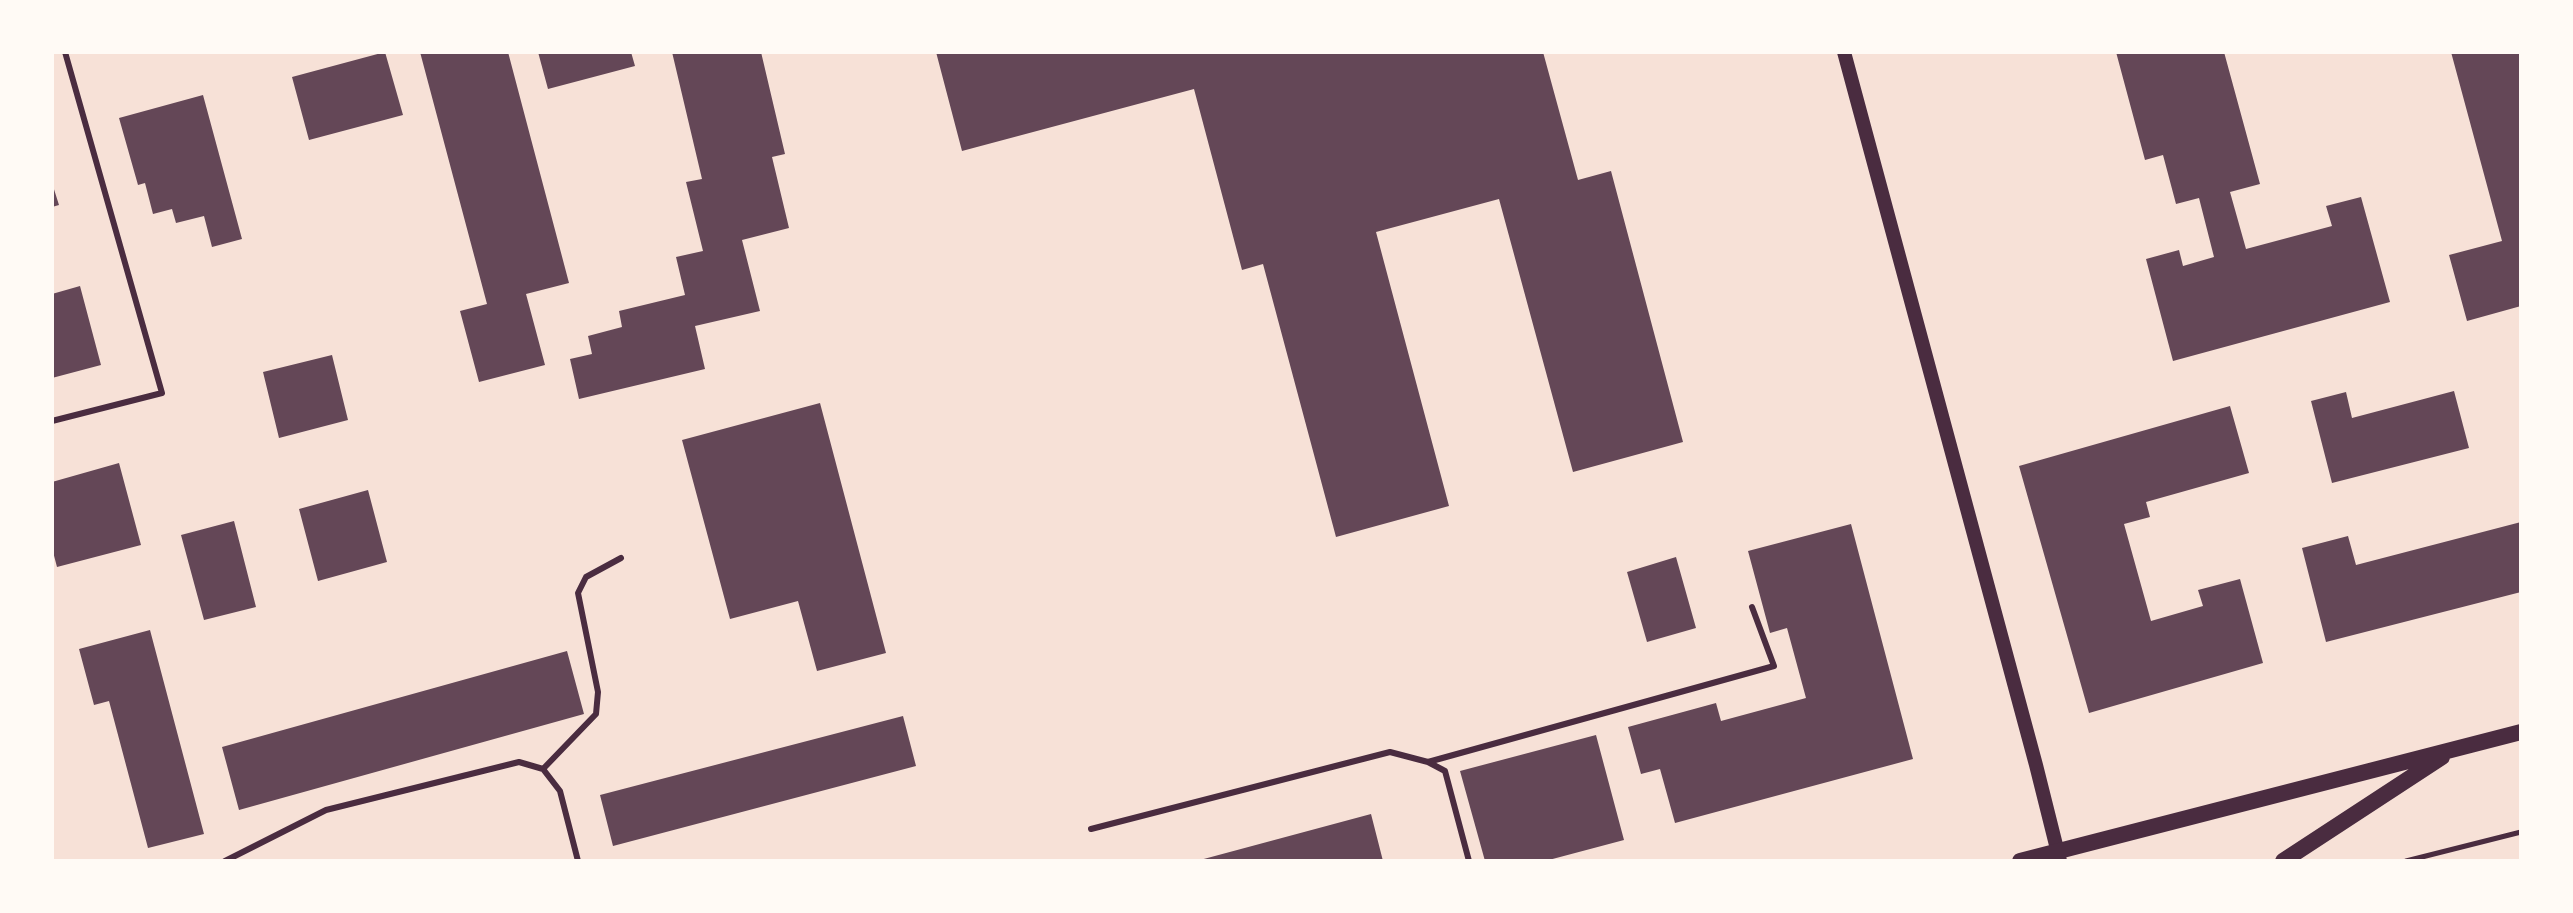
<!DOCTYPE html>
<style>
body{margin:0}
#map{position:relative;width:2573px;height:913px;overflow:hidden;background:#f7e1d7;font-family:Barlow,sans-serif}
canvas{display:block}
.frame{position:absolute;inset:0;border:54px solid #fffaf5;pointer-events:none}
</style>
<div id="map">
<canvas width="2573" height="913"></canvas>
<div class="frame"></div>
</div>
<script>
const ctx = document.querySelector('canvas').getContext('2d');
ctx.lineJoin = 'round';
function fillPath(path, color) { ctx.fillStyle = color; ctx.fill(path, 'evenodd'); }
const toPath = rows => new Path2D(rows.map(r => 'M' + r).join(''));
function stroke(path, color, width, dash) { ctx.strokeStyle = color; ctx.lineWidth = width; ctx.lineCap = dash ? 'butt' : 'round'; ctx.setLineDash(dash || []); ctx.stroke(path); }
const building = toPath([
 [385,52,403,115,309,140,292,77],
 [420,52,508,52,569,283,526,294,545,365,479,382,460,311,487,304],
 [538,52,631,52,635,66,548,89],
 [672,52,761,52,785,154,772,157,789,228,742,240,760,311,695,326,705,369,579,399,570,359,592,354,588,336,622,327,619,311,685,295,676,257,703,251,686,182,702,179],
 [936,52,1543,52,1578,180,1611,171,1683,442,1573,472,1499,199,1376,232,1449,506,1336,537,1263,264,1242,270,1194,89,962,151],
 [2116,52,2224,52,2260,184,2230,192,2246,249,2332,226,2326,206,2361,197,2390,302,2173,361,2146,259,2179,250,2183,266,2214,257,2199,198,2176,204,2163,155,2145,160],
 [2451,52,2521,52,2521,306,2467,321,2449,255,2502,241],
 [203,95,242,239,212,247,204,216,176,223,172,209,153,214,145,183,138,185,119,118],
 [52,183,59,205,52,207],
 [80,286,101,365,52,378,52,294],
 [332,355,348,420,279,438,263,372],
 [2454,391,2469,448,2332,483,2311,401,2346,392,2352,418],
 [820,403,886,653,817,671,798,601,730,619,682,440],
 [2230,406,2249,473,2146,502,2150,517,2124,524,2151,621,2203,606,2198,590,2240,579,2263,663,2089,713,2019,466],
 [119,463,141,545,57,567,52,548,52,482],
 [368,490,387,562,318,581,299,509],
 [234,521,256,607,204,620,181,535],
 [2521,522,2521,592,2326,642,2302,548,2348,536,2356,565],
 [1851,524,1913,759,1675,823,1660,769,1641,774,1628,727,1716,703,1721,721,1806,698,1787,628,1770,633,1748,551],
 [1676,557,1696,628,1647,642,1627,572],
 [150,630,204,834,148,848,109,701,94,705,79,649],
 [567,651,584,714,239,810,222,747],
 [903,716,916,766,613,846,600,795],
 [1596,735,1624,840,1545,861,1485,861,1460,771],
 [1371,814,1383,861,1200,861,1200,860]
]);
const path = toPath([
 [2406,861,2521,832]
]);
const service = toPath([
 [52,421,162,393,65,52],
 [1428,762,1445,771,1469,861],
 [543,769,596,714,598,692,578,593,586,577,621,558],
 [1091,829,1390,752,1428,762,1774,666,1752,607],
 [225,861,326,810,519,762,543,769,560,791,578,861]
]);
const tertiary = toPath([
 [1844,52,2036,765,2060,861]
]);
const secondary = toPath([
 [2020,861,2521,732],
 [2283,861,2442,757]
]);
fillPath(building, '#644757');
stroke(path, '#4a2c40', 5);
stroke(service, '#4a2c40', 6);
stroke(tertiary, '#4a2c40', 14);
stroke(secondary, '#4a2c40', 16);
</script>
